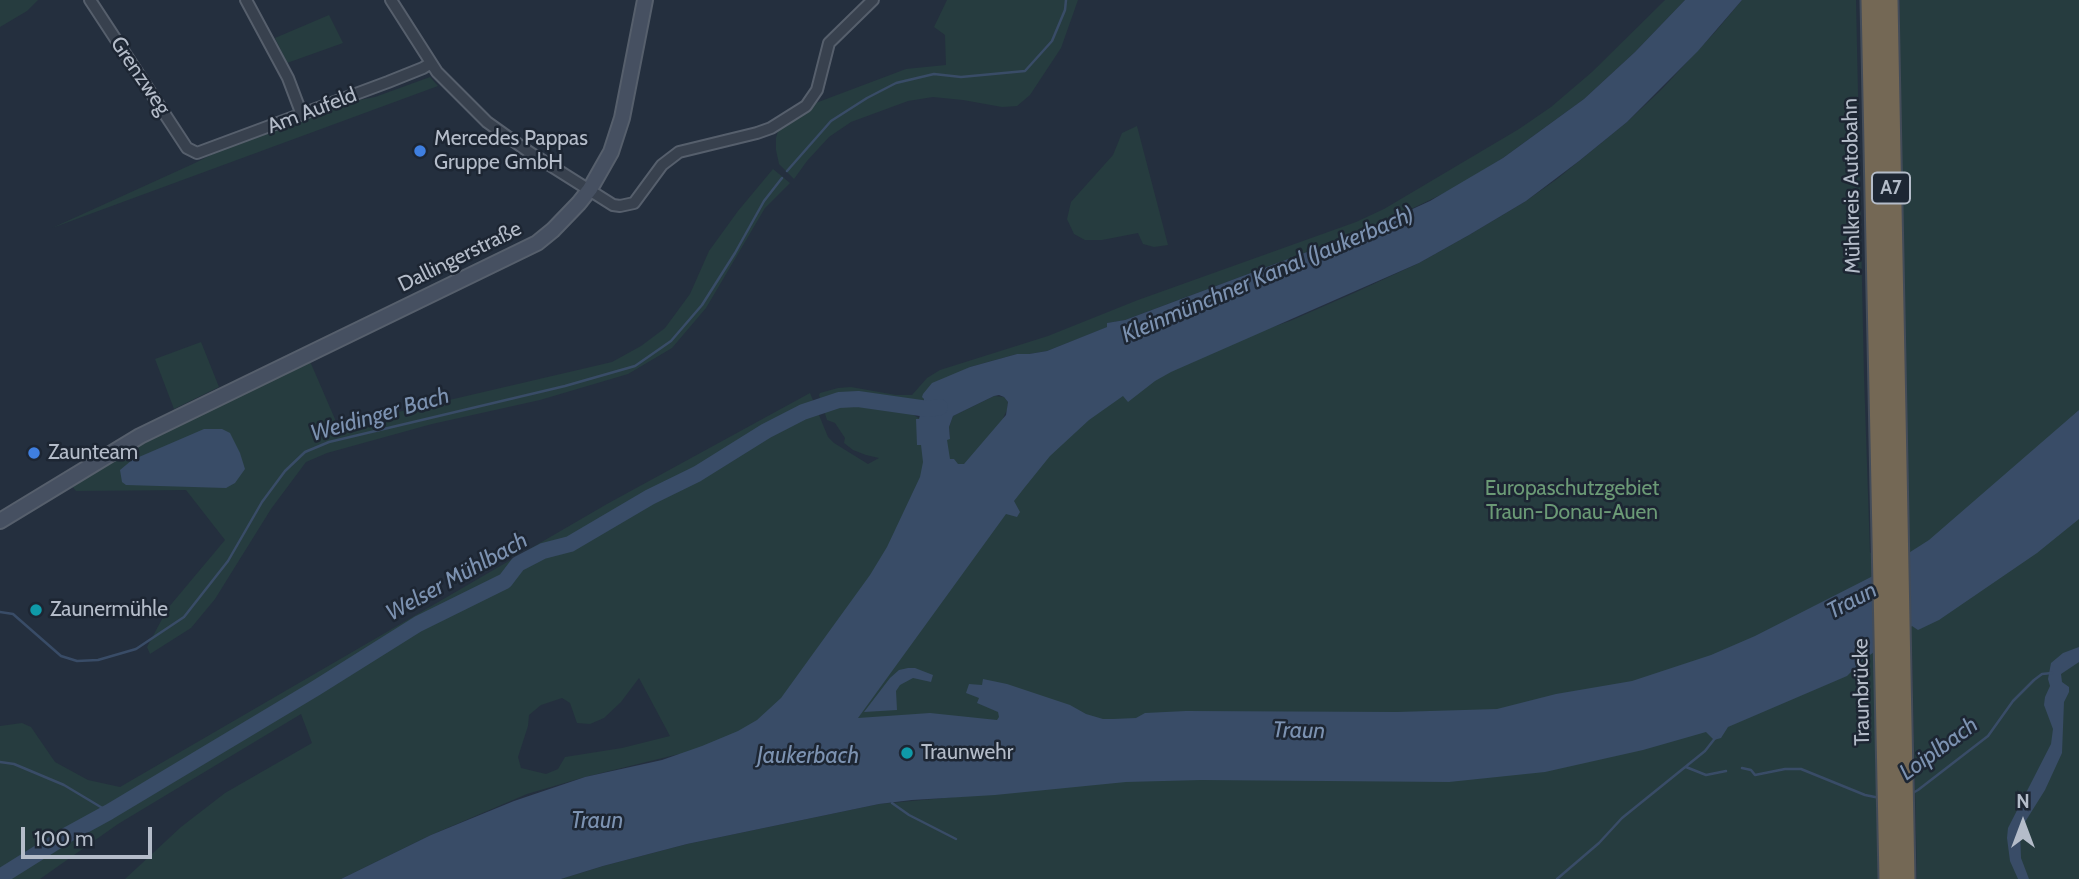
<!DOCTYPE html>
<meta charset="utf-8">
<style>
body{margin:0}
#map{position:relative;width:2079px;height:879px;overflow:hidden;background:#242f3e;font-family:Cabin,sans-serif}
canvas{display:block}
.north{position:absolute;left:1988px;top:788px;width:70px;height:70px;-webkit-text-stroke:5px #1d2633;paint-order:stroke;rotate:0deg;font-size:19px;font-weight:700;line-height:28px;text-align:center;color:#b4bcc9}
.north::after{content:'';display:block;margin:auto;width:24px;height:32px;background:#b4bcc9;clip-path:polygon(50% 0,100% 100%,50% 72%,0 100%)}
.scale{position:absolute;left:21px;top:827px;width:131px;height:32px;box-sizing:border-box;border:4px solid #b4bcc9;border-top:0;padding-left:9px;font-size:21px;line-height:24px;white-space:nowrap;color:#b4bcc9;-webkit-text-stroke:5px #1d2633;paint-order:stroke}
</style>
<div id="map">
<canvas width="2079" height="879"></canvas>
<div class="north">N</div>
<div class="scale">100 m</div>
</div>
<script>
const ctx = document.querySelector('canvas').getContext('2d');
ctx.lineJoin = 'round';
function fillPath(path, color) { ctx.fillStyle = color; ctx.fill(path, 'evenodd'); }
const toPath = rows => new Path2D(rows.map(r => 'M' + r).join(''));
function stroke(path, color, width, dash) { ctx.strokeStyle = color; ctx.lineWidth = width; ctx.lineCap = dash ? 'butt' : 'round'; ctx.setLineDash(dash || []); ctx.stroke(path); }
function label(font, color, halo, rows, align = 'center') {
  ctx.font = font + ' Cabin,sans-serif'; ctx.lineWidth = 5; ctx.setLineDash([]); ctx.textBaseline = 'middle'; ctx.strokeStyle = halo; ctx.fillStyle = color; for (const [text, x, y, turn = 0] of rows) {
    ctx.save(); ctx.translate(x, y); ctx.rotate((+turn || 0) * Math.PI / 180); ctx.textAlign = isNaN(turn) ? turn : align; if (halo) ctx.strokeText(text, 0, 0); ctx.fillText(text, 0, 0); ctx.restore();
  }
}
const green = toPath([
 [0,0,38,0,27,11,0,27],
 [947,0,1078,0,1061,48,1030,95,1017,106,1002,107,963,100,933,97,908,101,851,122,829,137,807,161,794,179,779,164,776,150,776,138,778,131,813,104,906,69,946,65,945,35,934,27],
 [1665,0,1685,0,1635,52,1584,99,1503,158,1453,189,1371,228,1125,320,1108,323,1108,327,1047,351,1029,354,1017,354,970,367,924,398,923,402,913,405,912,414,950,437,949,427,953,416,994,396,1004,397,1008,402,1007,410,1003,418,1290,321,1354,293,1419,263,1469,235,1526,201,1557,179,1627,122,1661,90,1716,31,1742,0,1856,0,1864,376,1870,553,1909,529,1900,122,1900,0,2079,0,2079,879,1917,879,1912,649,1874,671,1878,879,561,879,603,866,687,844,879,804,1107,783,679,754,585,777,527,794,431,835,341,879,125,879,181,827,225,793,312,743,301,714,118,824,40,879,0,879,0,726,22,723,31,727,55,762,88,780,120,787,607,504,810,393,828,437,834,443,868,464,879,458,866,455,853,450,844,443,845,438,835,423,827,420,819,395,820,393,838,388,851,387,896,395,912,395,927,378,940,370,1048,336,1138,300,1356,222,1384,209,1519,129,1551,107,1592,72],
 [639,678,670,736,622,748,565,757,558,769,546,774,521,768,518,757,528,726,529,715,541,705,562,698,570,703,577,723,590,724,604,718,621,702],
 [329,15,343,43,287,63,275,38],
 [430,77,438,86,52,228,195,163,234,143,343,103,375,97],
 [1137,126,1168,245,1154,247,1143,244,1138,233,1102,240,1085,240,1074,234,1067,219,1071,202,1113,155,1122,133],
 [773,169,790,183,765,208,706,308,672,348,628,374,540,400,432,424,327,453,306,462,271,509,215,599,191,628,150,654,147,647,168,608,225,540,186,490,76,491,70,484,142,440,309,359,338,426,612,362,641,346,665,328,690,294,709,251,738,211],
 [201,342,219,387,174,409,155,359]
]);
const water = toPath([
 [1685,0,1742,0,1698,51,1627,122,1579,161,1526,201,1469,235,1419,263,1171,372,1155,381,1128,402,1123,396,1089,420,1050,456,1025,487,1014,501,1020,512,1017,517,1006,514,858,718,930,713,997,720,999,717,998,712,977,703,979,698,966,693,969,684,982,685,983,679,1007,684,1070,705,1086,714,1103,719,1113,719,1136,718,1145,713,1186,711,1397,712,1497,709,1556,694,1632,681,1711,655,1755,636,1871,577,1929,540,2079,410,2079,519,2037,553,1939,620,1918,630,1912,626,1864,659,1847,676,1728,727,1721,738,1714,740,1706,732,1643,750,1545,772,1449,782,1201,780,1126,782,995,795,912,800,879,804,687,844,603,866,561,879,341,879,431,835,514,801,585,777,662,760,702,746,738,731,757,720,781,698,870,575,887,547,920,477,923,462,921,445,917,445,916,419,919,419,924,399,922,397,923,394,932,383,970,367,1017,354,1029,354,1047,351,1107,327,1107,323,1125,320,1371,228,1430,201,1503,158,1584,99,1635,52],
 [999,395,1004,397,1008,402,1006,415,964,464,958,464,954,459,950,459,947,440,950,439,949,427,953,416,994,396],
 [204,429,222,429,230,433,240,453,245,469,235,483,226,488,126,485,122,482,120,470,132,460],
 [2079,647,2079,662,2061,674,2062,682,2069,687,2069,692,2064,702,2062,753,2045,790,2020,830,2021,858,2029,879,2018,879,2010,861,2007,838,2008,828,2051,744,2053,729,2044,705,2045,697,2050,686,2048,679,2051,663,2063,653],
 [908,668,915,668,933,675,931,682,913,678,900,685,896,691,897,710,864,712,890,678,899,670]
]);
const stream = toPath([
 [787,171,831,121,867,98,896,83,934,74,961,77,1025,71,1052,41,1065,10,1066,0],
 [0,612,13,614,61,656,77,661,98,660,136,649,184,617,228,561,262,502,285,471,305,452,329,442,565,386,635,366,671,341,702,305,735,253,764,201,782,178],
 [0,762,14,764,64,785,109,812],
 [1686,767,1706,775,1726,771],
 [1742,768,1751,770,1755,775,1785,769,1801,769,1865,795,1880,798],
 [1911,794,1918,790,1988,736,2013,701,2034,680,2042,674,2052,673],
 [892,803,909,815,956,839],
 [1557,879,1599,843,1622,818,1705,751,1716,737]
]);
const river = toPath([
 [0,877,67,835,109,812,316,688,418,624,505,581,518,564,543,551,570,544,650,497,697,474,766,431,803,412,839,400,858,399,928,409,940,407]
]);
const street = toPath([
 [90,0,187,148,197,153,388,82,423,68,431,63],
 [246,0,288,78,302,115],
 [391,0,437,72,487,122,529,152,613,205,620,206,634,203,662,165,679,152,757,133,771,128,806,106,817,90,829,43,873,0]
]);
const secondary = toPath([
 [0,521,140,436,537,243,553,230,579,203,590,189,611,152,622,118,645,0]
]);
const highway = toPath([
 [1871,0,1889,879],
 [1888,0,1905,879]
]);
const markers = [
 [420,151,7,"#3f7fe0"],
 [34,453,7,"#3f7fe0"],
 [36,610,7,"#0f9aa8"],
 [907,753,7,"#0f9aa8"]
];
const shields = [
 [1891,188,38]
];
const shieldNames = [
 ["A7",1891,188]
];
const streetNames = [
 ["Grenzweg",140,76,56],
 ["Am Aufeld",312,111,-21],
 ["Mühlkreis Autobahn",1852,186,-91],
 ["Dallingerstraße",460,257,-26],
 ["Traunbrücke",1862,692,-91]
];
const poiNames = [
 ["Mercedes Pappas",434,139],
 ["Gruppe GmbH",434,163],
 ["Zaunteam",48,453],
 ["Zaunermühle",50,610],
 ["Traunwehr",921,753]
];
const parkNames = [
 ["Europaschutzgebiet",1572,489],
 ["Traun-Donau-Auen",1572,513]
];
const waterNames = [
 ["Kleinmünchner Kanal (Jaukerbach)",1268,275,-23],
 ["Weidinger Bach",380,415,-16],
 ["Welser Mühlbach",457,577,-29],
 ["Traun",1852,601,-28],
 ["Traun",1299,731,1],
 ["Loiplbach",1939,749,-36],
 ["Jaukerbach",808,756],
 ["Traun",597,821]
];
fillPath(green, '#263c3f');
fillPath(water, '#394c67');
stroke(stream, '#394c67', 2.5);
stroke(river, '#394c67', 16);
stroke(street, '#565f6c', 14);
stroke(secondary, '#565f6c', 18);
stroke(highway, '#434c59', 23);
stroke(street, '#38414e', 10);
stroke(secondary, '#465061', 14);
stroke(highway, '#746855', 19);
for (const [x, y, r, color] of markers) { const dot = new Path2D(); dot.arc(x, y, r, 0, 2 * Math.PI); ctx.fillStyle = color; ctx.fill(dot); stroke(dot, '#1d2633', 2.5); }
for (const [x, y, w] of shields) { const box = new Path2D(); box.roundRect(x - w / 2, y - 15.5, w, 31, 5); ctx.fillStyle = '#1d2633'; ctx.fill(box); stroke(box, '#b4bcc9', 2); }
label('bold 19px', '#b4bcc9', null, shieldNames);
label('21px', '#b4bcc9', '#1d2633', streetNames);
label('21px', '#b4bcc9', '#1d2633', poiNames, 'left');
label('21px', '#6b9a76', '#1d2633', parkNames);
label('italic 23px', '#7c92b1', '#1d2633', waterNames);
</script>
